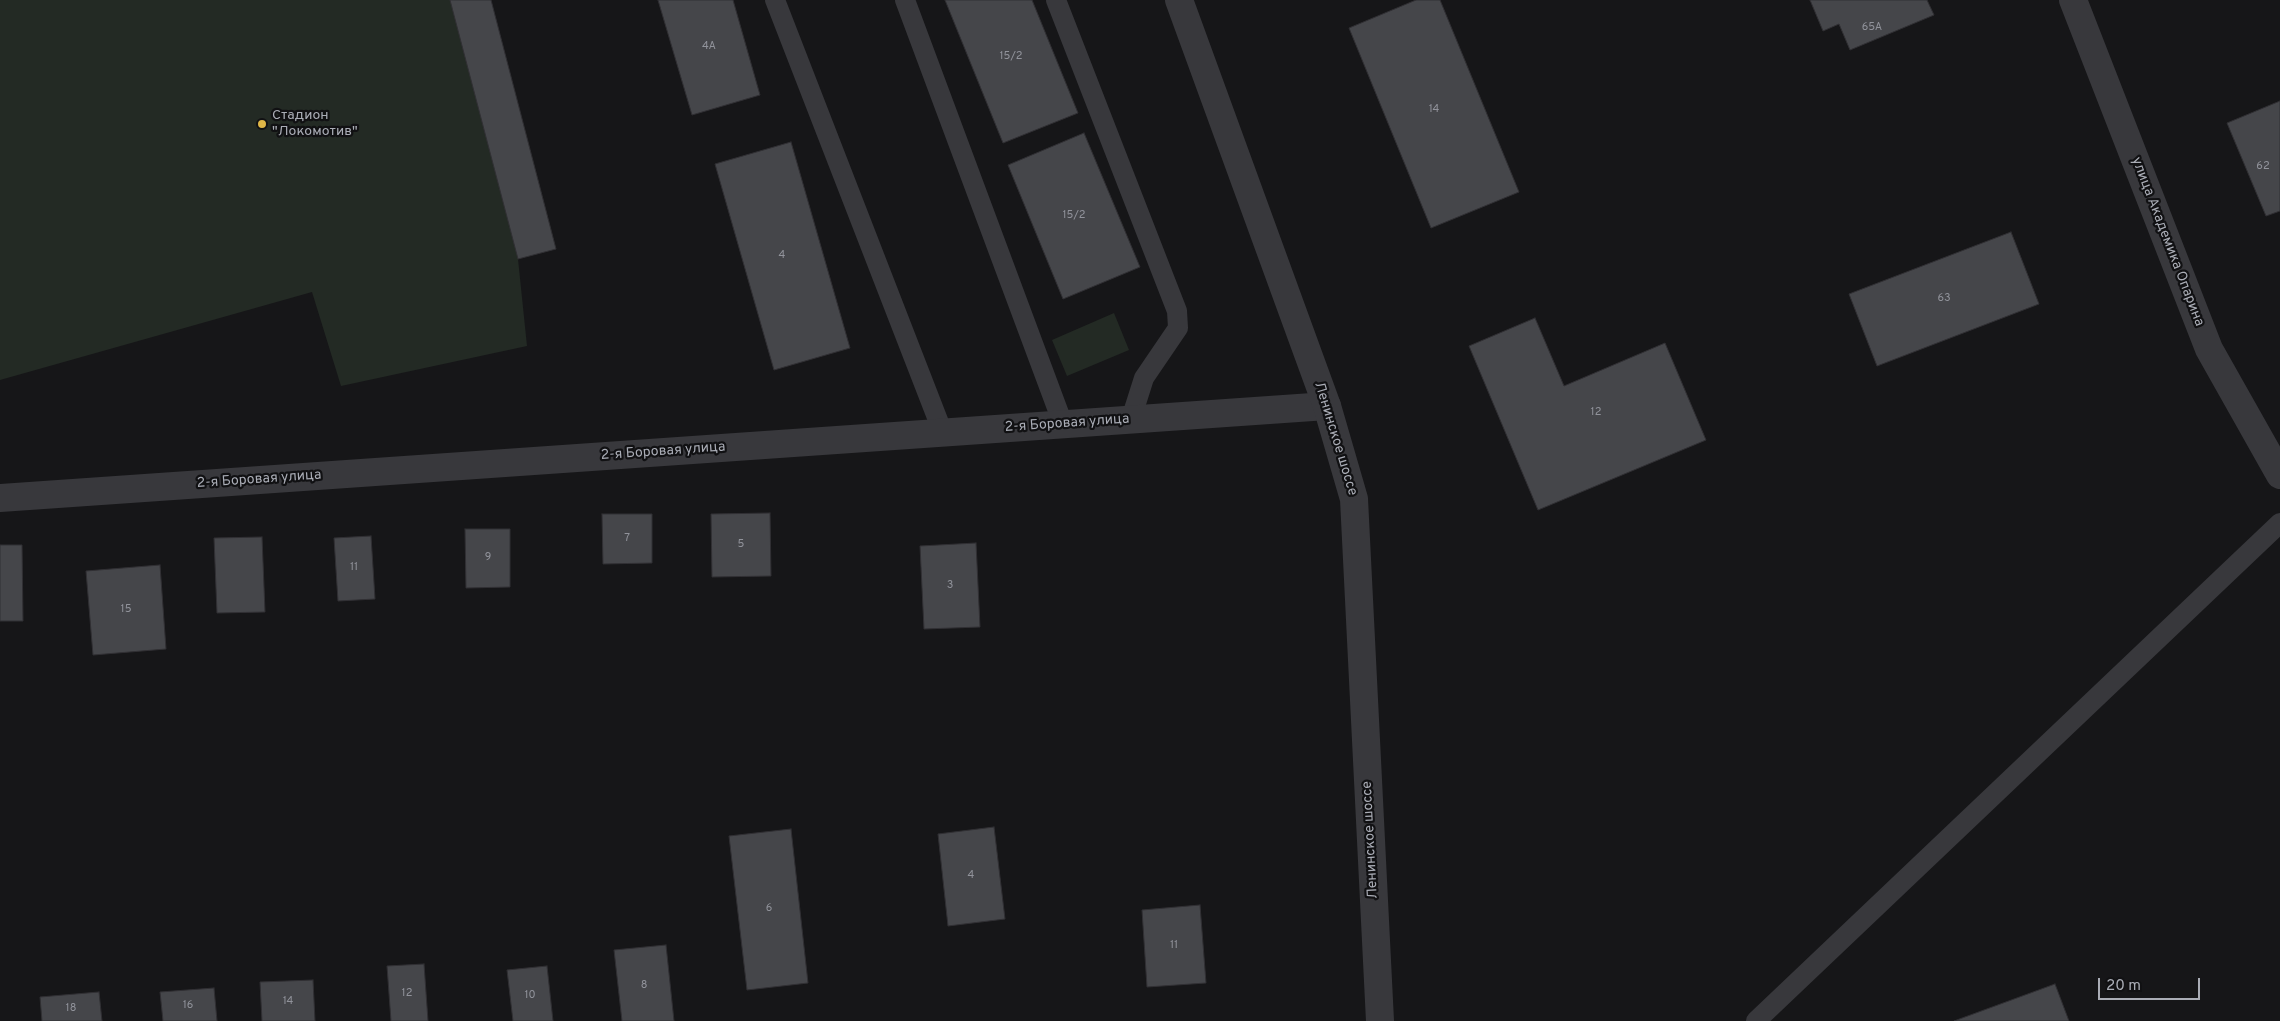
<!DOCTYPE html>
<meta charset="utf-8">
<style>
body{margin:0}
#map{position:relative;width:2280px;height:1021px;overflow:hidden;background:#161618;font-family:Overpass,sans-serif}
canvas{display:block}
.scale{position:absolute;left:2098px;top:978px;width:102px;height:22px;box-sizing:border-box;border:2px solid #aaadb6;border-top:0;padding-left:6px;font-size:15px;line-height:18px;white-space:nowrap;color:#aaadb6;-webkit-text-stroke:4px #111113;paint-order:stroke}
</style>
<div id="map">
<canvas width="2280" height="1021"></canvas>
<div class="scale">20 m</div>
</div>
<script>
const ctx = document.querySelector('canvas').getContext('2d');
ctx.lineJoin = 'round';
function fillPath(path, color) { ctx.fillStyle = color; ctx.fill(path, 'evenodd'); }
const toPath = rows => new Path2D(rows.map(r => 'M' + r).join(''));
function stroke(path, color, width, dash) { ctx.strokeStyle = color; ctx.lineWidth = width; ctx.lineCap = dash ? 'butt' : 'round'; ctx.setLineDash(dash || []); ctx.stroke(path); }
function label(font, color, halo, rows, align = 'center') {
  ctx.font = font + ' Overpass,sans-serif'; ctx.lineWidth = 4.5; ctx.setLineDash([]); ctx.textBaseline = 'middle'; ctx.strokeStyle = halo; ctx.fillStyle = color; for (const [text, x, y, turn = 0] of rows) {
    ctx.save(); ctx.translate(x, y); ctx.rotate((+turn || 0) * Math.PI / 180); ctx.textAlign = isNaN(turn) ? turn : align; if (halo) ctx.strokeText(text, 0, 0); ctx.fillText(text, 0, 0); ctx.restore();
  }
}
const green = toPath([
 [0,0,491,0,556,249,518,259,527,346,341,386,312,292,0,380],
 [1114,313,1129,350,1067,376,1052,340]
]);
const building = toPath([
 [450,0,491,0,556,249,518,259,450,0],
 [658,0,733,0,760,95,692,115,658,0],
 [945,0,1032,0,1078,113,1003,143,945,0],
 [1416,0,1440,0,1519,192,1431,228,1349,28,1416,0],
 [1810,0,1927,0,1934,15,1850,50,1839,24,1823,31,1810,0],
 [2280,101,2280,211,2266,216,2227,123,2280,101],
 [1084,133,1140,267,1063,299,1008,165,1084,133],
 [791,142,850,348,774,370,715,164,791,142],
 [2011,232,2039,304,1877,366,1849,294,2011,232],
 [1535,318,1564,386,1665,343,1706,440,1538,510,1469,346,1535,318],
 [770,513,771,576,712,577,711,514,770,513],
 [602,514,652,514,652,563,603,564,602,514],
 [465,529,510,529,510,587,466,588,465,529],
 [371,536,375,599,338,601,334,538,371,536],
 [262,537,265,612,217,613,214,538,262,537],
 [976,543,980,627,924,629,920,546,976,543],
 [0,545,22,545,23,621,0,621,0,545],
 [160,565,166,649,93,655,86,571,160,565],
 [994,827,1005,919,948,926,938,834,994,827],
 [791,829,808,983,747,990,729,836,791,829],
 [1200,905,1206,983,1147,987,1142,910,1200,905],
 [666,945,674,1021,622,1021,614,950,666,945],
 [424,964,428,1021,391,1021,387,966,424,964],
 [547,966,553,1021,513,1021,507,970,547,966],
 [313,980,315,1021,262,1021,260,982,313,980],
 [2055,984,2069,1021,1954,1021,2055,984],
 [214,988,217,1021,163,1021,160,992,214,988],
 [99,992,102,1021,42,1021,40,997,99,992]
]);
const service = toPath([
 [775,0,943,433],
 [905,0,1063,424],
 [1056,0,1177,311,1178,328,1144,378,1131,419],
 [1756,1021,2280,523]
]);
const minor = toPath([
 [2073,0,2209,349,2280,475],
 [0,498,1327,406]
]);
const tertiary = toPath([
 [1179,0,1327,406,1354,499,1380,1021]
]);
const markers = [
 [262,124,5,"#dfb747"]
];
const numberNames = [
 ["65А",1872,28],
 ["4А",709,47],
 ["15/2",1011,57],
 ["14",1434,110],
 ["62",2263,167],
 ["15/2",1074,216],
 ["4",782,256],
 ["63",1944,299],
 ["12",1596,413],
 ["7",627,539],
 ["5",741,545],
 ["9",488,558],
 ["11",354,568],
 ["3",950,586],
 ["15",126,610],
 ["4",971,876],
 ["6",769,909],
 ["11",1174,946],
 ["8",644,986],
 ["12",407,994],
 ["10",530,996],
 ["14",288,1002],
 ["16",188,1006],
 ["18",71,1009]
];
const poiNames = [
 ["Стадион",272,116],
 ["\"Локомотив\"",272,132]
];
const streetNames = [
 ["улица Академика Опарина",2167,242,69],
 ["2-я Боровая улица",1067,424,-4],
 ["Ленинское шоссе",1335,439,73],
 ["2-я Боровая улица",663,452,-4],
 ["2-я Боровая улица",259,480,-4],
 ["Ленинское шоссе",1371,840,-93]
];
fillPath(green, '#232a24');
fillPath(building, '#45464a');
stroke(building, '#313034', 1);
stroke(service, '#38383c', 20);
stroke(minor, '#38383c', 28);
stroke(tertiary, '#38383c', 28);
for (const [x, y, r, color] of markers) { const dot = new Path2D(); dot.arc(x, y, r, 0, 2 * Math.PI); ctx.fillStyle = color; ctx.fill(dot); stroke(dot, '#111113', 2); }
label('11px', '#91939b', null, numberNames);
label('14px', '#aaadb6', '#111113', poiNames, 'left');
label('14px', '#aaadb6', '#111113', streetNames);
</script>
